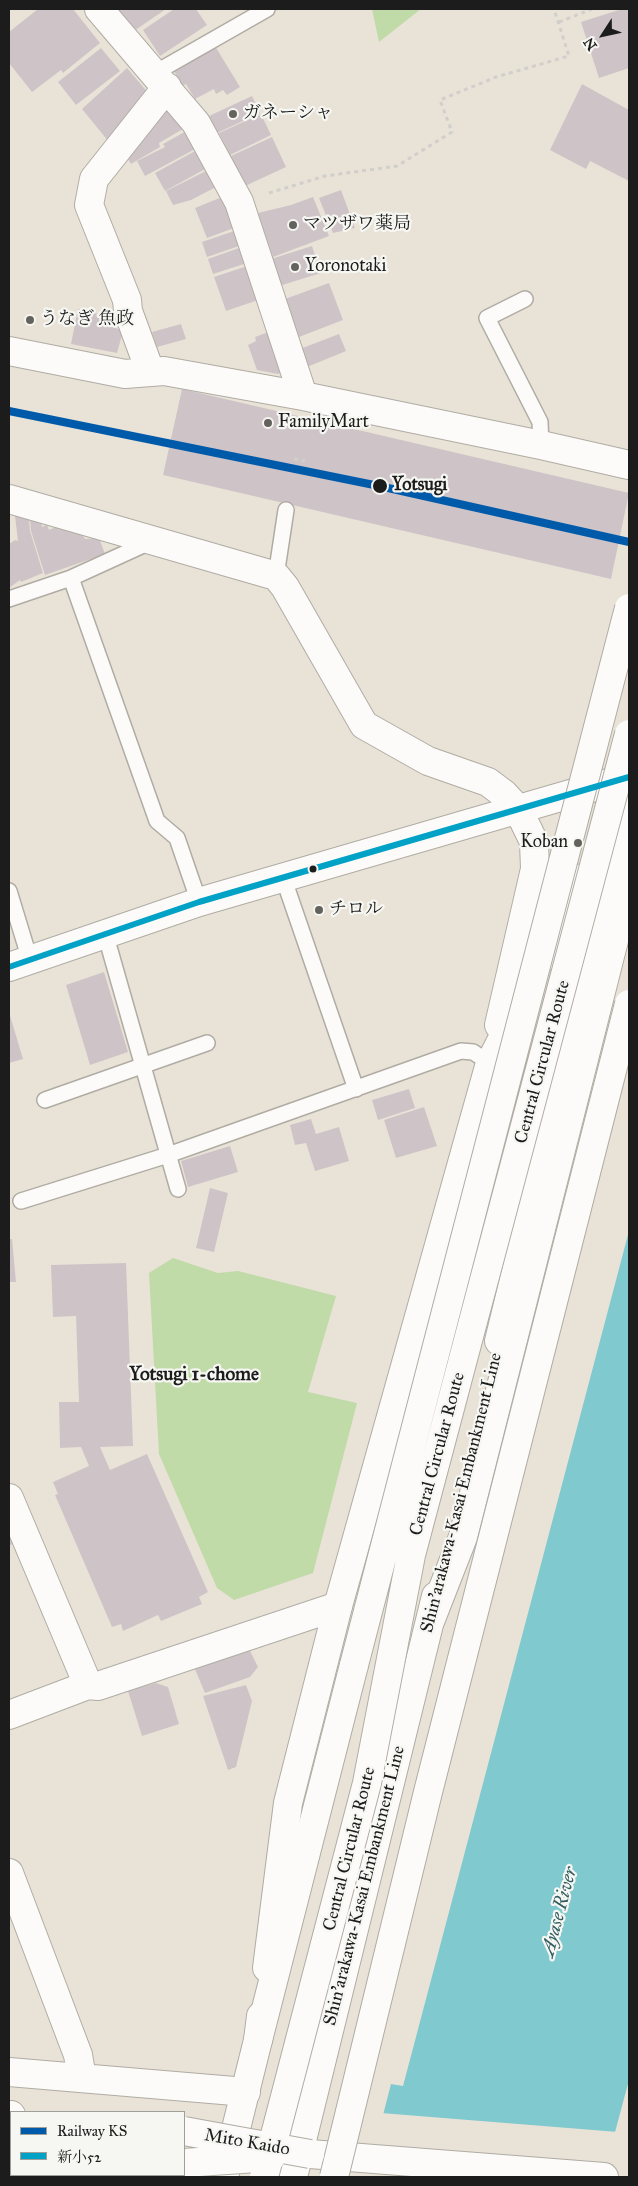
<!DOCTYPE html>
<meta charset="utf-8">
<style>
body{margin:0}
#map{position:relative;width:638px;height:2186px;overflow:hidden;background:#e9e3d7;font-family:"IM FELL Great Primer","Noto Serif JP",serif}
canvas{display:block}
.frame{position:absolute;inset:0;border:10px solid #1c1c1c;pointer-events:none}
.legend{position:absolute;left:10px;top:2111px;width:175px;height:65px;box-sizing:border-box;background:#f6f6f2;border:1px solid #9f9f9c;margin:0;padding:6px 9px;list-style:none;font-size:15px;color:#1c1c1c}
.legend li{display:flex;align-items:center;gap:10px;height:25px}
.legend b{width:25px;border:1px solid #9f9f9c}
.north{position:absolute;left:578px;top:10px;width:50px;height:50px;-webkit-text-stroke:4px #f6f6f2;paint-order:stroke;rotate:235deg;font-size:14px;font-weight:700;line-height:20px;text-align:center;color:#1c1c1c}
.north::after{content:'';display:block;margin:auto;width:18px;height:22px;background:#1c1c1c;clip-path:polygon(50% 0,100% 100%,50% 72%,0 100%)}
</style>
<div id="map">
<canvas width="638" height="2186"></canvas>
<div class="frame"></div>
<ul class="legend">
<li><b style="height:6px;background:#005aaa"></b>Railway KS</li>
<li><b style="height:6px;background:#01a2c5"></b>新小52</li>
</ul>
<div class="north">N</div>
</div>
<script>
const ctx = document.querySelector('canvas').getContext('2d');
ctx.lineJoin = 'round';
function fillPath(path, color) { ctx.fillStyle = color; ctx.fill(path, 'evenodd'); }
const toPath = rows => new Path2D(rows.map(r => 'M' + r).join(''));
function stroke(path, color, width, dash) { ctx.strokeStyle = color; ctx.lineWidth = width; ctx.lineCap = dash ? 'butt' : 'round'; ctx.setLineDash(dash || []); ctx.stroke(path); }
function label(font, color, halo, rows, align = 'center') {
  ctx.font = font + ' "IM FELL Great Primer","Noto Serif JP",serif'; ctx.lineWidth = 4.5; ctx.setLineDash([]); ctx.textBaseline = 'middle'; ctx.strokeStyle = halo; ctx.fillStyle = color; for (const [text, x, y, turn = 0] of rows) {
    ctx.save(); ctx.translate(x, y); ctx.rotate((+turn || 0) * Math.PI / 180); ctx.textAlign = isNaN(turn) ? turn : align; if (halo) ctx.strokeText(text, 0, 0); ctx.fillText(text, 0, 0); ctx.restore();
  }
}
const green = toPath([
 [372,9,421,9,379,42],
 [173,1258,218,1273,238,1271,336,1296,308,1392,357,1403,313,1573,234,1600,217,1588,159,1454,149,1273]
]);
const water = toPath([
 [629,1231,629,2080,603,2177,367,2177,391,2084,403,2086]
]);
const pier = toPath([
 [381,2113,618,2132,606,2177,364,2177]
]);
const building = toPath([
 [38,9,73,9,100,43,63,73,61,70,32,92,9,63,9,32],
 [118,9,166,9,134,31],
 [174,9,196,9,207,25,160,56,143,30],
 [622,9,629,9,629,68,599,78,581,22],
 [215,46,240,87,227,95,223,90,216,94,214,89,195,99,186,84,182,86,173,69],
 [101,48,120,71,76,105,58,82],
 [127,68,150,95,109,142,82,109],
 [582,84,629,110,629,181,590,161,586,169,550,150],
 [252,96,260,113,217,133,209,116],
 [164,106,183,129,159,143,160,147,131,164,125,154],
 [261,114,271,135,230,155,219,133],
 [188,130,197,148,145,176,137,161,165,147,163,144],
 [272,137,286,167,245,186,231,156],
 [197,150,207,168,165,191,155,173],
 [208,170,216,187,191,200,173,205,166,191],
 [341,190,355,228,333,233,319,198],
 [222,197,234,228,207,238,195,208],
 [313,197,329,236,273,257,258,213,291,205],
 [237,230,242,245,207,257,202,242],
 [312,246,321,273,279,286,271,259],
 [239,248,244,264,213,274,208,259],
 [247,266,258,300,226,311,214,277],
 [329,283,343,320,299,337,285,299],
 [78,309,103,315,101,324,119,329,122,335,117,353,71,344],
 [181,324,186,339,157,347,152,332],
 [271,331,284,371,278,374,257,370,248,345,256,341,255,337],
 [339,334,346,351,307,367,300,349],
 [182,389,629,493,611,579,163,475],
 [15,516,29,519,30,531,43,573,21,582,20,580,9,588,9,544,15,540,18,541],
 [30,519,41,522,42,527,47,525,49,530,56,527,82,534,85,539,99,538,105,554,45,575,31,531],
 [104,972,128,1052,90,1065,66,985],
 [9,1012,23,1059,9,1063],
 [409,1089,415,1108,378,1120,372,1100],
 [424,1107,437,1146,396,1158,384,1120],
 [311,1119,316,1134,339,1127,349,1161,315,1171,306,1143,295,1145,290,1125],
 [230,1146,238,1172,188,1187,181,1161],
 [210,1188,228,1193,214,1252,196,1248],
 [9,1239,12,1239,16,1282,9,1282],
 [126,1263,133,1446,100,1447,110,1470,147,1454,208,1592,199,1597,202,1604,161,1621,158,1615,123,1631,121,1624,112,1627,55,1495,58,1494,53,1482,89,1466,81,1447,60,1448,59,1402,79,1402,76,1316,53,1317,51,1265],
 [9,1532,14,1543,9,1546],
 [249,1649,258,1667,250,1677,205,1693,194,1667],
 [156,1683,168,1687,179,1724,142,1736,128,1691],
 [246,1685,252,1701,236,1767,228,1770,203,1696]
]);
const path = toPath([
 [559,22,592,9],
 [269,193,325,176,397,166,452,132,440,100,496,77,569,56,554,9],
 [294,459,305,461]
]);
const service = toPath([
 [153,74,267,9],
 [525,299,487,318,540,422,541,445],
 [276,576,286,510],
 [71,578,157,821,177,838,199,902],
 [9,599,71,578,152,541],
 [283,877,356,1089],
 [9,891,30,960],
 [105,933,178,1189],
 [45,1100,207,1043],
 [21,1201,168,1155,461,1051,473,1052,490,1063]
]);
const minor = toPath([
 [99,9,196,123,239,202,303,396],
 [9,351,125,374,164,371,303,396,541,445,629,465],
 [150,371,128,311,127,300,89,205,94,179,167,87],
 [9,499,276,576,285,587,364,725,428,761,488,782,504,794,518,809],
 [9,1498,88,1685],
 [9,1715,88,1685,98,1686,338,1606],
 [9,1873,78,2055,82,2078],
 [9,2072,246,2092]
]);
const tertiary = toPath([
 [9,967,199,902,629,777]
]);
const secondary = toPath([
 [610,828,629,791],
 [544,957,585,877],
 [499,1025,535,869,534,842,518,809],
 [499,1341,629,808],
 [267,1968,288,1803,338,1606,490,1063,520,1004],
 [224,2177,258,2040,261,2016],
 [293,2177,436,1596]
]);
const trunk = toPath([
 [9,2115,11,2115],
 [9,2149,11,2149],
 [310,2154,604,2177]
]);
const motorway = toPath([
 [431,1619,463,1537,629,881],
 [258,2040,354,1665]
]);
const trunkBridge = toPath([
 [184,2131,310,2154],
 [184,2163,271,2157]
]);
const motorwayBridge = toPath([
 [354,1665,629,608],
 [264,2177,367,1783,411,1555,629,734],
 [334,2177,428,1792,629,1004]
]);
const bus1 = toPath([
 [9,967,199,902,629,777]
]);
const rail1 = toPath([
 [9,411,379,486,629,542]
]);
const markers = [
 [233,114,5,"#64625d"],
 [293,225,5,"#64625d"],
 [295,267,5,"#64625d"],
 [30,320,5,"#64625d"],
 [268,423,5,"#64625d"],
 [380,486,8,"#1c1c1c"],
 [578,843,5,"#64625d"],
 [313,869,4.5,"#1c1c1c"],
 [319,910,5,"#64625d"]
];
const poiNames = [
 ["ガネーシャ",243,114],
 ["マツザワ薬局",303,225],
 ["Yoronotaki",305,267],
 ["うなぎ 魚政",40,320],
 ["FamilyMart",278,423],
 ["Koban",568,843,"right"],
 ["チロル",329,910]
];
const stopNames = [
 ["Yotsugi",392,486]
];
const streetNames = [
 ["Central Circular Route",543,1062,-75],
 ["Central Circular Route",438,1454,-75],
 ["Shin'arakawa-Kasai Embankment Line",462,1493,-76],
 ["Central Circular Route",350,1849,-76],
 ["Shin'arakawa-Kasai Embankment Line",365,1886,-76],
 ["Mito Kaido",247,2143,10]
];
const neighbourhoodNames = [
 ["Yotsugi 1-chome",194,1375]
];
const waterNames = [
 ["Ayase River",560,1912,-75]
];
fillPath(green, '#c0daa8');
fillPath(water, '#7fc9cf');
fillPath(pier, '#e9e3d7');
fillPath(building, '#cec4c8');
stroke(service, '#b0aca4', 18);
stroke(minor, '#b0aca4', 30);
stroke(tertiary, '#b0aca4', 30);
stroke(secondary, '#b0aca4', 30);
stroke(trunk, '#b0aca4', 30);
stroke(motorway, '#b0aca4', 30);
stroke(path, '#d1cfcc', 3, [4, 4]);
stroke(service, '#fcfbf9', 15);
stroke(minor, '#fcfbf9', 28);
stroke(tertiary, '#fcfbf9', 28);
stroke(secondary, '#fcfbf9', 28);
stroke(trunk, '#fcfbf9', 28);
stroke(motorway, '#fcfbf9', 28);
stroke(trunkBridge, '#b0aca4', 30, []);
stroke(motorwayBridge, '#b0aca4', 30, []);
stroke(trunkBridge, '#fcfbf9', 28);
stroke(motorwayBridge, '#fcfbf9', 28);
stroke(bus1, '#01a2c5', 6);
stroke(rail1, '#005aaa', 8);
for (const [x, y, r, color] of markers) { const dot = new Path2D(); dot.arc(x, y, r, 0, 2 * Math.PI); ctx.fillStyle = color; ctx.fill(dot); stroke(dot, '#f6f6f2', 2); }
label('18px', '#1c1c1c', '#f6f6f2', poiNames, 'left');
label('bold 18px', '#1c1c1c', '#f6f6f2', stopNames, 'left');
label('18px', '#1c1c1c', '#f6f6f2', streetNames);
label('bold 19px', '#1c1c1c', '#f6f6f2', neighbourhoodNames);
label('italic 19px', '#315d62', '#f6f6f2', waterNames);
</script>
